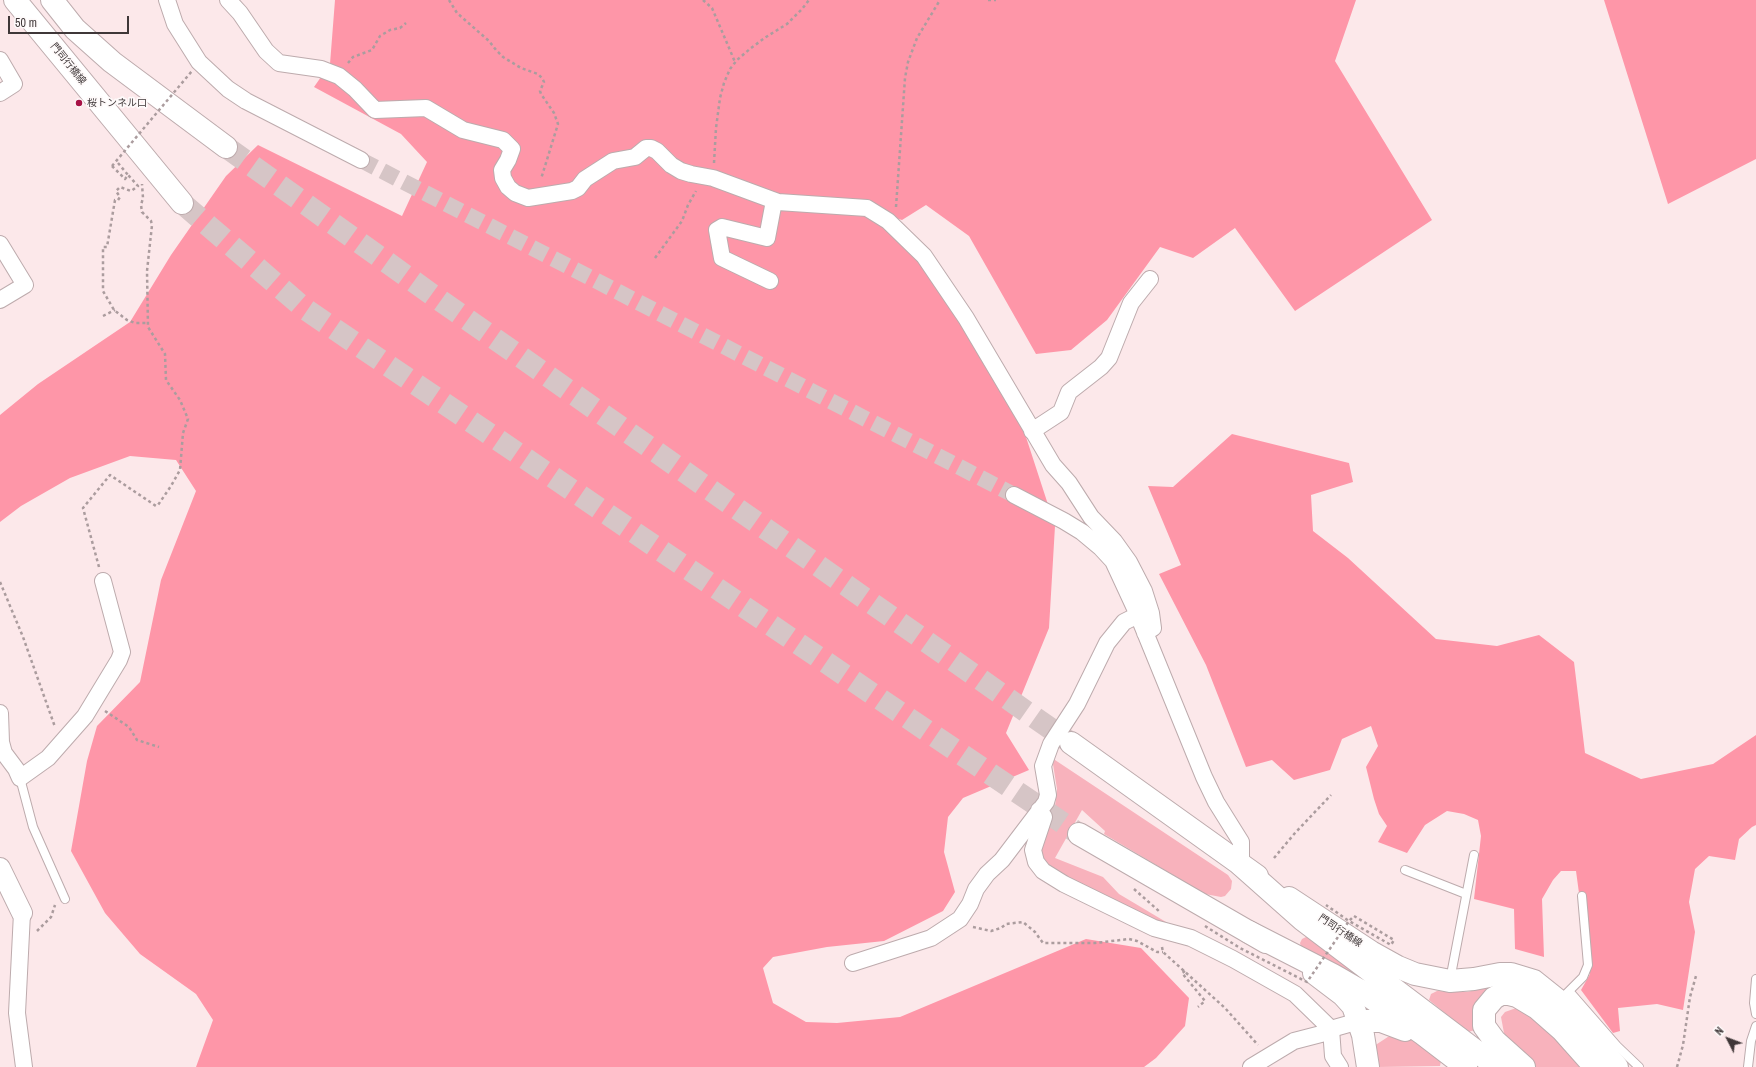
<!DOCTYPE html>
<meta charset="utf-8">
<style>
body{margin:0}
#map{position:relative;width:1756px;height:1067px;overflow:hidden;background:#fce8ea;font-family:"Archivo Narrow",sans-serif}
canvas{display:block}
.north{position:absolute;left:1708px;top:1019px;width:40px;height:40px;-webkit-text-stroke:3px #fefafa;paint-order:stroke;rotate:312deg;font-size:11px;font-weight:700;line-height:16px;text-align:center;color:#3f3738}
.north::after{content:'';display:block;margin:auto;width:14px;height:18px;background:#3f3738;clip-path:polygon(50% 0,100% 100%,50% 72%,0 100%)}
.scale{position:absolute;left:8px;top:16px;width:121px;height:18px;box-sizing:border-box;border:2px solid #3f3738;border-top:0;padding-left:5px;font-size:12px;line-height:14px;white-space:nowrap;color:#3f3738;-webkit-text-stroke:3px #fefafa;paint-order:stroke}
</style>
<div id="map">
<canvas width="1756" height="1067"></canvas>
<div class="north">N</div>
<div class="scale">50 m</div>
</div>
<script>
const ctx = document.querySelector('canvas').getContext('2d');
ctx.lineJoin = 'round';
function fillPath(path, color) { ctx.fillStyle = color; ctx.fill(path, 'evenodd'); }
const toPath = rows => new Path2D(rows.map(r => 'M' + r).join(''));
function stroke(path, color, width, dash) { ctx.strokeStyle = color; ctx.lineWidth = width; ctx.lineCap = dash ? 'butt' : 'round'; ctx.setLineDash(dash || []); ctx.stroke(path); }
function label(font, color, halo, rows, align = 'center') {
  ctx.font = font + ' "Archivo Narrow","Noto Sans JP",sans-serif'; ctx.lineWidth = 3.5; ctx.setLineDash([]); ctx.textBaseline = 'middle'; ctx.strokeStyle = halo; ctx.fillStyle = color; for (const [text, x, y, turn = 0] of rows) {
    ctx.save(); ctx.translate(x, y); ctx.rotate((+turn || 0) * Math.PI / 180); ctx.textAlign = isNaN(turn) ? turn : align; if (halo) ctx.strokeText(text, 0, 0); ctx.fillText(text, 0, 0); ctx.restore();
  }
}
const green = toPath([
 [1052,758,1228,875,1232,881,1231,889,1225,896,1221,897,1205,894,1104,834,1105,831,1082,810,1055,858,1103,877,1119,894,1166,922,1164,925,1066,878,1044,863,1040,848,1054,815,1057,789],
 [1308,936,1414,1014,1301,947,1300,943,1302,939],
 [1492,986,1493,987,1482,994,1476,1004,1475,1030,1468,1032,1429,1000,1431,994,1437,991,1467,992],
 [1519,1007,1525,1009,1587,1067,1535,1067,1521,1054,1510,1043,1504,1033,1501,1017,1505,1012],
 [1397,1031,1419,1044,1441,1061,1440,1066,1377,1067,1374,1046]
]);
const forest = toPath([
 [335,0,1356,0,1335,61,1432,220,1295,311,1235,228,1193,258,1160,247,1107,320,1071,350,1036,354,969,236,926,205,902,220,883,214,936,265,1011,391,1055,526,1049,628,1006,733,1029,770,963,798,948,817,944,852,955,892,943,911,884,941,827,947,773,957,763,968,773,1003,806,1022,837,1023,900,1017,1086,939,1141,948,1189,998,1185,1026,1156,1058,1144,1067,196,1067,213,1020,196,994,140,954,105,913,71,851,87,761,97,726,140,682,161,580,196,491,176,460,130,456,70,478,21,506,0,522,0,415,38,384,130,322,171,255,226,176,258,145,402,216,427,162,401,134,314,87,330,64],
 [1604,0,1756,0,1756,159,1668,204],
 [1232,434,1349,463,1353,482,1311,495,1313,531,1348,558,1436,639,1497,646,1539,635,1574,662,1585,753,1641,779,1713,764,1756,735,1756,825,1752,827,1739,839,1735,860,1709,856,1695,869,1689,902,1695,932,1683,1010,1657,1004,1618,1008,1620,1031,1613,1033,1581,990,1590,974,1576,871,1561,871,1553,880,1542,899,1544,957,1515,949,1514,909,1474,899,1481,836,1478,820,1464,814,1447,811,1425,825,1407,853,1378,842,1387,826,1379,814,1374,799,1366,767,1378,746,1371,726,1342,739,1330,770,1294,780,1272,760,1246,767,1206,665,1159,574,1181,565,1148,486,1173,487]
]);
const minorTunnel = toPath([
 [361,160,1014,495]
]);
const primaryTunnel = toPath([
 [226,147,441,301,1071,743],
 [182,203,305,309,1079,834]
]);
const path = toPath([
 [449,0,457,13,489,41,496,50,503,57,521,68,538,74,542,78,544,82,540,91,541,94,554,113,558,124,541,179],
 [703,0,712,8,735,62],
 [988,0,996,0],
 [348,63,353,57,372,50,380,36,390,30,400,28,406,23],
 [118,163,128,175],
 [714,163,716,128,720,98,724,83,730,69,737,60,751,48,766,37,787,24,802,9,809,0],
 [112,166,125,179,128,175,138,186,131,191,120,187,116,191,120,197,118,200,115,200,107,247,103,247,103,291,114,310,127,320,135,323,148,323],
 [896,207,905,78,908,62,917,38,940,0],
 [655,258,682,221,688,205,696,191],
 [103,316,115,310],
 [99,567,83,508,110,475,156,506,158,505,171,486,180,470,183,433,188,419,180,400,166,380,165,354,148,327,147,271,152,225,151,221,142,212,141,205,143,198,142,184],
 [0,582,23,637,55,727],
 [105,711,129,727,137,740,159,747],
 [1274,858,1295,833,1331,795],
 [1134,889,1160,912],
 [1354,916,1394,940,1391,945,1349,921,1354,916],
 [973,927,991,931,1001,928,1006,924,1023,922,1035,932,1043,943,1095,943,1129,939,1137,941,1157,952,1163,952],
 [37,931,51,917,55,905],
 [1162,947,1163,952,1225,1008,1258,1045],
 [1185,971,1182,973,1205,1001,1198,1007],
 [1677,1067,1683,1045,1690,997,1696,976]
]);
const service = toPath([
 [20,778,33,827,65,899],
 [1405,870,1466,894],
 [1756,979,1754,1003,1756,1014],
 [1450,980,1474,855],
 [1569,991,1583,977,1588,965,1582,896],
 [1559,1001,1569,991,1617,1046,1639,1067],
 [1748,1067,1751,1041,1756,1026]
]);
const minor = toPath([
 [167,0,175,24,199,62,228,89,246,101,361,160],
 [228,0,240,13,266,51,279,63,321,69,339,76,355,89,375,110,426,108,463,130,503,140,512,149,508,160,502,170,503,178,508,187,515,193,528,198,572,191,578,188,585,179,613,161,635,157,646,148,651,148,657,151,671,165,681,171,691,174,713,178,778,202,867,208,888,221,924,256,966,318,1053,465,1069,483,1091,517,1114,541,1129,562,1144,591,1151,613,1153,628,1145,633],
 [0,60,14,84,0,93],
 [0,244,25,285,0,300],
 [770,281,722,258,717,230,722,227,767,238,774,201],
 [1032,431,1061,412,1069,392,1101,367,1109,358,1131,303,1150,279],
 [1014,495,1064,521,1082,532,1100,547,1113,561,1138,615,1204,777,1216,802,1241,842,1241,865],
 [0,713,1,742,4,753,16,769,20,778,48,758,85,716,119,660,122,652,103,581],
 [1039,810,1044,817,1033,850,1036,862,1043,871,1064,884,1154,928,1191,938,1233,959,1295,994,1331,1029,1333,1056,1340,1067],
 [22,913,17,1013,24,1067],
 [853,963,931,938,960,919,970,904,976,889,987,874,1002,860,1046,802,1048,795,1043,766,1051,744,1077,704,1107,643,1124,622,1138,615],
 [1251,1067,1294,1041,1321,1034,1331,1029,1359,1021]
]);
const tertiary = toPath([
 [0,868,22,913]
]);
const primary = toPath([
 [15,0,182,203],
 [52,0,75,29,112,62,226,147],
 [1071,743,1257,876],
 [1079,834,1266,942],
 [1289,898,1371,952,1398,967,1415,974,1450,981,1474,979,1500,974,1511,974,1534,981,1559,1001,1617,1067],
 [1314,973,1343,995,1353,1006,1363,1035,1368,1067]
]);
const motorway = toPath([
 [1241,865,1303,920,1497,1067],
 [1249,932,1333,975,1366,994,1423,1034,1466,1067],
 [1359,1021,1381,1021,1405,1030],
 [1524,1067,1495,1041,1484,1026,1484,1010,1494,998,1501,994,1509,994,1517,996,1537,1008,1562,1030,1595,1067]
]);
const pathBridge = toPath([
 [112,166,192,71],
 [1205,926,1240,948,1307,982,1349,921,1326,905]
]);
const markers = [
 [79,103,4,"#a71145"]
];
const streetNames = [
 ["門司行橋線",68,64,51],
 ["門司行橋線",1340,931,34]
];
const poiNames = [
 ["桜トンネル口",87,103]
];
fillPath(green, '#f8b2bc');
fillPath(forest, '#fe96a8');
stroke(minorTunnel, '#d6c5c6', 16, [16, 8]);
stroke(primaryTunnel, '#d6c5c6', 22, [22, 11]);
stroke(service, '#bdabad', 10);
stroke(minor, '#bdabad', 18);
stroke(tertiary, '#bdabad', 22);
stroke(primary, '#bdabad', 24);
stroke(motorway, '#bdabad', 24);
stroke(path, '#ab9c9e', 2.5, [3, 3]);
stroke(service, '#fff', 8);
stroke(minor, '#fff', 16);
stroke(tertiary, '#fff', 20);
stroke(primary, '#fff', 22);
stroke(motorway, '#fff', 22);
stroke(pathBridge, '#ab9c9e', 2.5, [3, 3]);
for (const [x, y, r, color] of markers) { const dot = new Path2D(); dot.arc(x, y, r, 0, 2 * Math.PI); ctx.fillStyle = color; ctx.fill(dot); stroke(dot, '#fefafa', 1.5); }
label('10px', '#3f3738', '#fefafa', streetNames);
label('10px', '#3f3738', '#fefafa', poiNames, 'left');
</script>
